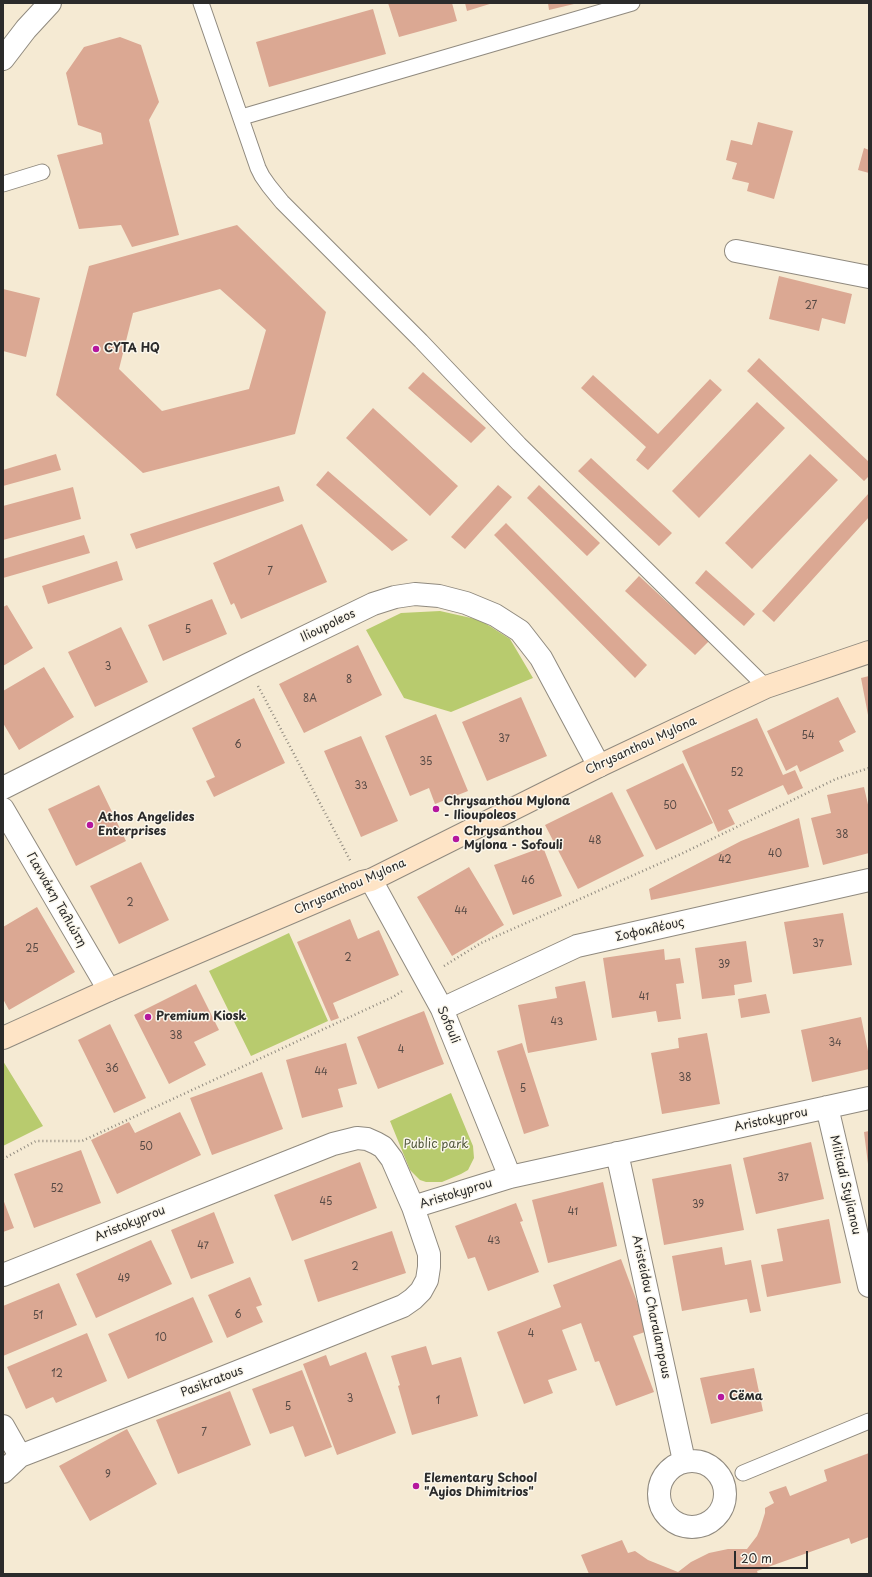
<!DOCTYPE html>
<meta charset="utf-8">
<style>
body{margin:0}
#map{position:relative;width:872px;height:1577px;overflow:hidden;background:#f5ead3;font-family:"Playpen Sans",sans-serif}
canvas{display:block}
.frame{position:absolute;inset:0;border:4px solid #2b2b2b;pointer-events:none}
.scale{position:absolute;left:734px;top:1551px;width:74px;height:18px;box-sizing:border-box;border:2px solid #2b2b2b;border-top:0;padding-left:5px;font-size:12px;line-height:14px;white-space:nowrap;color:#2b2b2b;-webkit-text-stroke:3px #fbf7ec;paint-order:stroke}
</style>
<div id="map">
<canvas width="872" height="1577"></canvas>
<div class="frame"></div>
<div class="scale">20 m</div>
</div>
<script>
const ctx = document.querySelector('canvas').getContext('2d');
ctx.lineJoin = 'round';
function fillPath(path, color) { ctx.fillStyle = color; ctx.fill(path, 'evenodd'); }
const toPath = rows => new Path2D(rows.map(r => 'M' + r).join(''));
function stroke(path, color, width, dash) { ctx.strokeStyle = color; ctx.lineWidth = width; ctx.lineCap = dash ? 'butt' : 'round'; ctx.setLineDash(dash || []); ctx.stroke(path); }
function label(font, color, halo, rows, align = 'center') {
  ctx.font = font + ' "Playpen Sans",sans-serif'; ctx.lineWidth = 3; ctx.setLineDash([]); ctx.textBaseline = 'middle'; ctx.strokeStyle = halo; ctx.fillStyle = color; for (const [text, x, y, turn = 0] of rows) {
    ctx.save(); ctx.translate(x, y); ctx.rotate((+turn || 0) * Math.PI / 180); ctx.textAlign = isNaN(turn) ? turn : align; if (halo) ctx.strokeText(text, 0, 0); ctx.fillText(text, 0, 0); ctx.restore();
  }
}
const green = toPath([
 [440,611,480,620,510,639,533,678,451,712,404,698,366,630,401,613],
 [289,933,328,1021,251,1056,209,971],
 [3,1061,43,1126,3,1146],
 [451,1093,473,1146,474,1158,468,1170,461,1174,442,1182,426,1182,420,1180,410,1170,390,1121]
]);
const building = toPath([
 [388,3,452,3,457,21,399,37],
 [465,3,493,3,467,11],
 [548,3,574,3,574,4,549,10],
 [373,9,386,54,269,87,256,42],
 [120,37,141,45,159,102,149,120,179,235,132,247,121,225,79,229,57,155,103,144,101,133,78,125,66,73,84,47],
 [758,122,793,131,774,199,747,191,749,183,732,179,737,163,726,160,731,140,752,145],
 [864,148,869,150,869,173,858,170],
 [237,225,326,312,295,434,143,473,56,395,89,266],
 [220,289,266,330,249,389,162,411,119,369,133,313],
 [779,276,852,294,845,324,822,318,819,331,769,319],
 [3,289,40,298,26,357,3,351],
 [759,358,869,462,869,476,864,481,747,371],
 [423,372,486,428,471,443,408,388],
 [593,375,658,434,710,379,722,390,648,470,636,460,646,447,581,388],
 [757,402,785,428,699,518,672,491],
 [373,408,458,486,430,516,346,438],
 [56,454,61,470,3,486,3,470],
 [810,454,838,480,752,569,725,543],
 [591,458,672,533,659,546,578,471],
 [328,471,408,540,392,551,316,485],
 [498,485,512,497,465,549,451,537],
 [539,485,600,543,587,556,527,498],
 [279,486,284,501,136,549,130,534],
 [73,487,81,519,3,540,3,506],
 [869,493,869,517,774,622,762,611],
 [506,523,647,665,635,678,494,535],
 [302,524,327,582,241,619,234,603,231,605,213,563],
 [84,535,90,553,3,578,3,559],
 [117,561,123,580,48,604,42,586],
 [706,570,755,614,744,626,695,583],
 [639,576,709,641,695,655,625,591],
 [212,599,227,634,163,661,148,625],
 [7,605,33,648,3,666,3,607],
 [121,627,148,682,95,707,68,652],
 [358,645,382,695,304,733,279,684],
 [44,667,74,717,19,750,3,723,3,691],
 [869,676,869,715,868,715,861,678],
 [521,697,547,756,487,781,462,722],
 [838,697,856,732,839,741,844,751,800,772,797,765,786,771,767,731],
 [254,698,285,763,214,797,206,781,215,777,192,728],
 [436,714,468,791,435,804,429,788,410,796,385,736],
 [757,718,783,775,795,770,803,788,788,795,783,785,728,810,735,824,718,832,682,751],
 [361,736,398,821,361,837,324,751],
 [683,763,713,823,656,850,626,790],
 [99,785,126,841,76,866,48,809],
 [864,787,869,809,869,853,823,865,811,818,831,813,827,795],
 [612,792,644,856,578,889,545,825],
 [799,818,809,867,651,900,649,889,741,841],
 [543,847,562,896,513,915,494,865],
 [141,862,169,920,119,944,90,886],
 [469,867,504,925,452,956,417,897],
 [37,907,75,972,9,1010,3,999,3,927],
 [843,913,852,965,793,974,784,922],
 [350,919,358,939,379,930,399,975,333,1003,339,1018,331,1021,297,942],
 [746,941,752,982,734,985,735,995,702,999,695,948],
 [664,949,665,960,680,958,684,983,676,984,681,1019,658,1022,656,1011,612,1018,603,958],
 [585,981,597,1040,528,1053,518,1005,557,998,555,987],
 [196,984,219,1030,194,1042,206,1065,169,1084,134,1015],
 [766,994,770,1013,741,1018,738,999],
 [424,1011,444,1064,378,1089,357,1037],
 [861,1017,869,1056,869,1069,812,1082,801,1030],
 [110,1024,146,1098,114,1113,78,1040],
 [707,1033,720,1104,662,1114,651,1053,679,1048,678,1038],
 [346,1043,357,1084,338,1089,343,1107,302,1118,286,1060],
 [522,1043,549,1126,524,1134,497,1051],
 [262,1072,283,1129,212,1155,190,1098],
 [180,1112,201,1155,117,1194,91,1140,129,1122,135,1133],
 [869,1131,869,1164,868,1164,864,1132],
 [811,1142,824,1199,756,1214,743,1158],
 [81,1150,101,1203,34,1228,14,1174],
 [360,1162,377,1208,292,1241,274,1195],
 [731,1164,744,1230,664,1245,652,1179],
 [603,1182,617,1246,548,1263,532,1200],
 [3,1199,14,1228,3,1232],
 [516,1203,523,1221,520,1222,539,1272,488,1291,475,1257,468,1259,455,1226],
 [214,1212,234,1263,191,1279,171,1230],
 [829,1219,841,1283,767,1297,761,1265,783,1261,777,1229],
 [392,1231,406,1273,318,1302,304,1260],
 [151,1240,172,1284,96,1318,76,1274],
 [722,1247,725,1265,751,1260,761,1311,750,1313,747,1299,682,1311,672,1256],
 [621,1259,648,1331,633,1336,654,1392,616,1406,599,1361,595,1362,581,1323,562,1330,577,1370,548,1380,553,1393,524,1404,497,1332,561,1307,553,1285],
 [250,1277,262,1305,256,1307,263,1322,227,1338,208,1295],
 [59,1283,77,1325,3,1356,3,1306],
 [193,1297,213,1342,128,1379,108,1334],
 [87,1333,107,1381,56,1403,53,1397,26,1409,7,1367],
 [426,1346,432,1365,461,1357,478,1416,412,1435,398,1386,400,1385,391,1356],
 [366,1352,396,1433,337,1455,303,1364,326,1355,330,1366],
 [754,1368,763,1411,711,1424,700,1378],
 [302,1370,332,1447,305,1457,293,1426,270,1434,252,1389],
 [230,1391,251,1445,178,1474,156,1420],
 [127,1429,157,1484,90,1521,59,1466],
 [869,1453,869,1537,851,1544,849,1538,757,1571,758,1574,589,1574,581,1555,622,1540,628,1553,635,1551,648,1560,678,1572,691,1562,709,1553,728,1549,747,1549,757,1536,760,1529,765,1513,765,1508,774,1503,769,1492,786,1486,790,1496,827,1481,824,1470]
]);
const path = toPath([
 [258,686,351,862],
 [444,966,481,943,681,854,836,779,869,768],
 [3,1159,36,1141,82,1141,393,997,404,990]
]);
const lane = toPath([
 [201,3,258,168,262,176,269,186,282,202,421,341,519,444,766,687],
 [242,117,632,3],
 [3,184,42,172],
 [743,1473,869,1421]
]);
const street = toPath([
 [3,59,26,29,50,3],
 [736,251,869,277],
 [3,788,247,665,373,604,395,597,415,594,439,596,466,603,495,615,520,631,541,658,599,766],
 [3,809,109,990],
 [371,880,442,1009,510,1177],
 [442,1009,577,946,869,880],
 [827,1107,869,1286],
 [617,1153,684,1461],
 [413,1207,510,1177,869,1098],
 [3,1275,333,1144,357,1138,367,1139,376,1143,383,1147,392,1159,413,1207,429,1254,429,1267,427,1280,421,1291,413,1299,403,1306,217,1380,20,1456,3,1472],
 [3,1426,20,1456],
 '659 1494a33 33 0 1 1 66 0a33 33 0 1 1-66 0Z'
]);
const secondary = toPath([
 [3,1038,109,990,362,882,371,880,599,766,766,687,869,652]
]);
const markers = [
 [96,349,4,"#b5179e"],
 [436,809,4,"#b5179e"],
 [90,825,4,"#b5179e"],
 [456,839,4,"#b5179e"],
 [148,1017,4,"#b5179e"],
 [721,1397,4,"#b5179e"],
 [416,1486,4,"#b5179e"]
];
const numberNames = [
 ["27",811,306],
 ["7",270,572],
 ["5",188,630],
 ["3",108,667],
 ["8",349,680],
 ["8A",310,699],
 ["54",808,736],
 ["37",504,739],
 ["6",238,745],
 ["35",426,762],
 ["52",737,773],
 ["33",361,786],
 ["50",670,806],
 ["38",842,835],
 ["48",595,841],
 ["40",775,854],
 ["42",725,860],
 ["46",528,881],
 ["2",130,903],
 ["44",461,911],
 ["37",818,944],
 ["25",32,949],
 ["2",348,958],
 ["39",724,965],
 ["41",644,997],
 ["43",557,1022],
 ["38",176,1036],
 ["34",835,1043],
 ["4",401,1050],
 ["36",112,1069],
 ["44",321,1072],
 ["38",685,1078],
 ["5",523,1089],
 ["50",146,1147],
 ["37",783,1178],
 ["52",57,1189],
 ["45",326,1202],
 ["39",698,1205],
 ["41",573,1212],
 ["43",494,1241],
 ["47",203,1246],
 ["2",355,1267],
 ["49",124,1279],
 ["6",238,1315],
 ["51",38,1316],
 ["4",531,1334],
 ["10",161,1338],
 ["12",57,1374],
 ["3",350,1399],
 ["1",438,1401],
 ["5",288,1407],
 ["7",204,1433],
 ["9",108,1475]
];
const poiNames = [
 ["CYTA HQ",104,349],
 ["Chrysanthou Mylona",444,802],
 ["- Ilioupoleos",444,816],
 ["Athos Angelides",98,818],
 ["Enterprises",98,832],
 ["Chrysanthou",464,832],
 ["Mylona - Sofouli",464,846],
 ["Premium Kiosk",156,1017],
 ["Сёма",729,1397],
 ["Elementary School",424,1479],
 ["\"Ayios Dhimitrios\"",424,1493]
];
const streetNames = [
 ["Ilioupoleos",328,626,-26],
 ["Chrysanthou Mylona",641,746,-25],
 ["Chrysanthou Mylona",350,887,-24],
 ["Γιαννάκη Ταλιώτη",56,900,60],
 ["Σοφοκλέους",650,930,-13],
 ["Sofouli",448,1025,67],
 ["Aristokyprou",771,1120,-12],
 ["Miltiadi Stylianou",845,1185,77],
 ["Aristokyprou",456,1194,-17],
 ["Aristokyprou",130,1224,-22],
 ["Aristeidou Charalampous",651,1307,78],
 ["Pasikratous",212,1382,-21]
];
const parkNames = [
 ["Public park",436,1145]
];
fillPath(green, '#b8cb6e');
fillPath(building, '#dba893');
stroke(lane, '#908a7f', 17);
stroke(street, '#908a7f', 24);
stroke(secondary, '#908a7f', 24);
stroke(path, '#908a7f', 2.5, [1, 3]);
stroke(lane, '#fff', 15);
stroke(street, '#fff', 22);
stroke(secondary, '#fee4c6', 22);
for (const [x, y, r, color] of markers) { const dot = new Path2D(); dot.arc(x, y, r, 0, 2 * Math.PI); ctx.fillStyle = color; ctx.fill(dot); stroke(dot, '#fbf7ec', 1.5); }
label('10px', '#574a45', null, numberNames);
label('bold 12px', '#2b2b2b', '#fbf7ec', poiNames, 'left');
label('12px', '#2b2b2b', '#fbf7ec', streetNames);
label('12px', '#555b3f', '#fbf7ec', parkNames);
</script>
